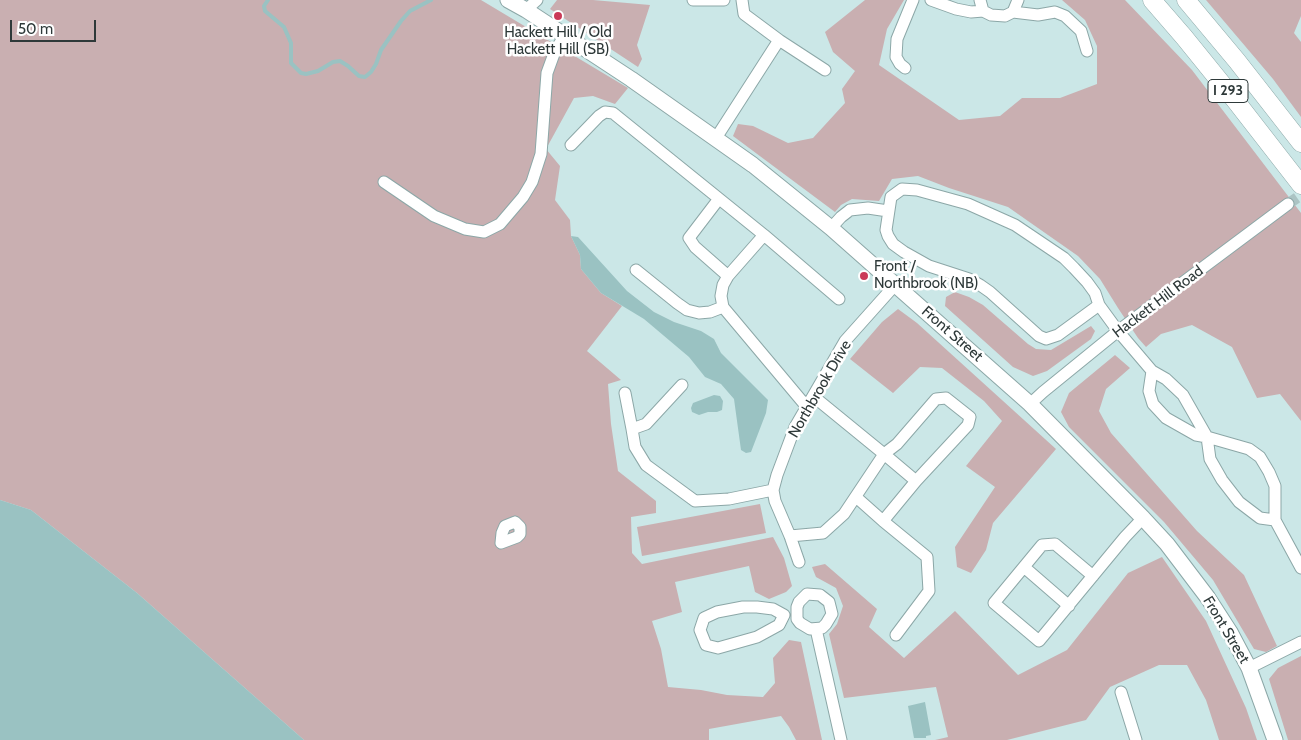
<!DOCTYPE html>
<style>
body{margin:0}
#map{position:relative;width:1301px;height:740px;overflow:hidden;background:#cbe7e7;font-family:Cabin,sans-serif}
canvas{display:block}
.scale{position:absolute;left:10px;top:20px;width:86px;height:22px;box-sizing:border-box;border:2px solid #2e3939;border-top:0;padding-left:6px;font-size:15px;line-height:18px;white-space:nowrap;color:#2e3939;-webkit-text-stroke:4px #fff;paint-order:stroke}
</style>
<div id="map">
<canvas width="1301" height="740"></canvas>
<div class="scale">50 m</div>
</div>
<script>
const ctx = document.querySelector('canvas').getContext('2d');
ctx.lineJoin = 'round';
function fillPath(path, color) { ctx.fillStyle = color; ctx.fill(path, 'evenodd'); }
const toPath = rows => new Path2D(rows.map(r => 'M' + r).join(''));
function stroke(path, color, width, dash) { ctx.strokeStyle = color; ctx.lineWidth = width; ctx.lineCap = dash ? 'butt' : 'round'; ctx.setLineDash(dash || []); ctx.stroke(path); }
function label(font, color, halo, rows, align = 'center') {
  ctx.font = font + ' Cabin,sans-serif'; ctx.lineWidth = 5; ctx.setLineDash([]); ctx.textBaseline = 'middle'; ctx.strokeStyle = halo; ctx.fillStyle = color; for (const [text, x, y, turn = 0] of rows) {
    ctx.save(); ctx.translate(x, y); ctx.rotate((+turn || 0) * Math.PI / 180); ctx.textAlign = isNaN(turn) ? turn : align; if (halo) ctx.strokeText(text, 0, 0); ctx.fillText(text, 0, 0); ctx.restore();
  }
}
const green = toPath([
 [0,0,481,0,628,88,615,104,593,96,574,98,546,149,560,166,555,200,570,220,571,236,580,255,581,269,601,293,622,306,587,351,621,380,608,384,611,424,618,471,656,501,656,513,631,517,632,553,642,564,773,537,784,558,792,586,786,592,769,599,755,592,749,566,675,582,682,612,652,621,661,649,668,687,701,690,727,695,763,697,775,683,773,658,789,640,801,642,822,740,796,740,789,727,781,716,709,729,709,740,304,740,137,593,31,510,0,500],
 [557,0,593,0,650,5,637,45,642,59,638,67,550,9],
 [865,0,904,0,887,29,879,65,959,120,1000,116,1022,98,1060,98,1097,84,1097,46,1085,20,1062,0,1125,0,1192,70,1301,213,1301,421,1280,394,1257,398,1232,347,1192,325,1161,334,1146,347,1138,338,1118,308,1100,279,1078,256,1008,207,949,188,918,176,892,179,879,201,852,199,841,205,835,212,733,136,738,124,753,126,788,143,813,138,845,103,842,89,855,71,833,52,825,32],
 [1206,0,1301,0,1301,16,1294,33,1301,42,1301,117,1273,79],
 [955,292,969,297,983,305,1028,344,1036,349,1051,350,1091,326,1095,331,1091,339,1047,371,1033,376,1013,367,945,306,946,297],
 [898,309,917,323,1056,449,993,523,986,550,971,573,957,567,955,547,995,487,966,466,1002,421,984,401,942,368,920,367,893,393,850,359,882,322],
 [1115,355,1130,368,1106,389,1099,411,1111,433,1197,531,1244,575,1277,646,1266,652,1254,649,1213,580,1164,522,1069,427,1061,412,1069,393],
 [760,504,766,533,642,556,637,527],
 [1162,557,1206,621,1246,708,1257,740,1219,740,1206,700,1187,665,1159,665,1110,687,1086,720,1007,740,935,740,948,737,936,687,844,698,829,634,837,624,843,606,836,588,816,577,812,567,825,564,877,609,869,627,904,658,955,611,1018,675,1067,650,1128,573],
 [1301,656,1301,740,1288,740,1269,679,1278,668]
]);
const water = toPath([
 [571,236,578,237,627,291,654,312,674,322,701,331,714,339,721,353,768,400,766,413,751,452,746,453,741,450,734,399,721,384,705,377,689,357,644,319,601,293,581,269,580,255],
 [714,395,720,396,723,401,722,410,717,412,708,412,699,415,692,412,691,408,693,403],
 [0,500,31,510,137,593,304,740,0,740],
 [925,702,931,735,926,736,926,738,914,738,908,706]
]);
const stream = toPath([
 [268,0,264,6,265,11,284,27,291,43,291,63,301,73,306,74,318,71,333,62,340,61,348,66,359,76,365,77,371,72,376,64,381,50,401,21,410,11,431,0]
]);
const minorTunnel = toPath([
 [1288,204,1301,195]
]);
const minor = toPath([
 [693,0,724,0],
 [931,0,956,9,971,12,983,11],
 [980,0,983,11,991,15,1005,16,1013,12,1018,0],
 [526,10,537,0],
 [1013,12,1038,15,1055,12,1065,16,1081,31,1087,51],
 [779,40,825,70],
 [905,68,900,64,896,57,897,39,913,0],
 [716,138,779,40,744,14,742,0],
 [571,145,599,116,605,112,613,113,764,235],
 [384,182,434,216,465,229,484,232,500,224,523,197,532,182,541,154,547,73,555,51,565,35],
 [718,200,689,238,695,247,728,276],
 [831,228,841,217,850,210,868,208,888,211],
 [636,270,677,303,687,310,699,313,710,312,723,307],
 [1099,305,1095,293,1087,282,1074,268,1064,258,1015,225,968,204,917,190,902,189,891,197,886,230,888,236,893,244,904,252,929,266,969,279,980,285,990,292,1039,336,1046,339,1058,335,1099,305,1118,331,1152,371],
 [1152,371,1166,379,1183,395,1207,437,1196,435,1166,418,1153,404,1149,391,1152,371],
 [682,385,646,424,632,429,635,447,646,465,695,501,729,499,773,490],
 [625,393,632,429],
 [1030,404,1043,392,1118,331,1288,204],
 [806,406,723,307,721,296,723,285,728,276,764,235,839,299],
 [856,497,883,521],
 [1275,520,1260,518,1239,502,1222,480,1210,459,1207,437,1249,449,1260,457,1269,472,1275,486,1275,520,1301,568],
 [515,522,520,527,520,534,517,537,501,543,502,533,505,526,515,522],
 [790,536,823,533,844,514,884,454,813,396],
 [799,562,790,536,775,501,773,490,777,475,795,427,845,341,895,285],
 [1024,567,1069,606],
 [1093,576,1055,544,1042,545,994,603,1039,641,1125,537,1143,518],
 [807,594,820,595,829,602,832,614,826,624,822,628,810,629,800,623,797,619,797,607,799,602,807,594],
 [743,607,757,607,773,609,784,615,779,625,757,637,718,648,706,645,700,630,704,618,717,612,743,607],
 [816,629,841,740],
 [896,635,929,591,927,557,883,521,916,481,968,425,970,417,946,398,936,399,897,444,884,454,916,481],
 [1249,668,1301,642],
 [1121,692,1136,740]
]);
const major = toPath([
 [508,0,526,10,631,79,753,165,831,228,1030,404,1143,518,1167,544,1208,598,1230,632,1249,668,1275,740]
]);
const highway = toPath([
 [1152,0,1184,37,1235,100,1301,185],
 [1186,0,1237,61,1301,143]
]);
const markers = [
 [558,16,5,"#ca3a58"],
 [864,276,5,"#ca3a58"]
];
const shields = [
 [1228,91,40]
];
const shieldNames = [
 ["I 293",1228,91]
];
const poiNames = [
 ["Hackett Hill / Old",558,33],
 ["Hackett Hill (SB)",558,50],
 ["Front /",874,267,"left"],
 ["Northbrook (NB)",874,284,"left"]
];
const streetNames = [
 ["Hackett Hill Road",1158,302,-37],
 ["Front Street",952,334,41],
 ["Northbrook Drive",820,389,-60],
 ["Front Street",1226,630,59]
];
fillPath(green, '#c9afb1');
fillPath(water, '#9ac2c2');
stroke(stream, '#9ac2c2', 4);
stroke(minorTunnel, '#acc4c4', 11, [11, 5.5]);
stroke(minor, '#8ca7a7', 13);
stroke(major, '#8ca7a7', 17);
stroke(highway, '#8ca7a7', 19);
stroke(minor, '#fff', 11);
stroke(major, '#fff', 15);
stroke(highway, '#fff', 18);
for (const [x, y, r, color] of markers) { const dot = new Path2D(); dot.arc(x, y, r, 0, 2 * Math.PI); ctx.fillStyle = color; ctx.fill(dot); stroke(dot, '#fff', 2); }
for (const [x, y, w] of shields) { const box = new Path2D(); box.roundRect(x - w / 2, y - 11.5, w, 23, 4); ctx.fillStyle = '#fff'; ctx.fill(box); stroke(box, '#2e3939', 1); }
label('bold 14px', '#2e3939', null, shieldNames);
label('15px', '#2e3939', '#fff', poiNames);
label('15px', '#2e3939', '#fff', streetNames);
</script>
